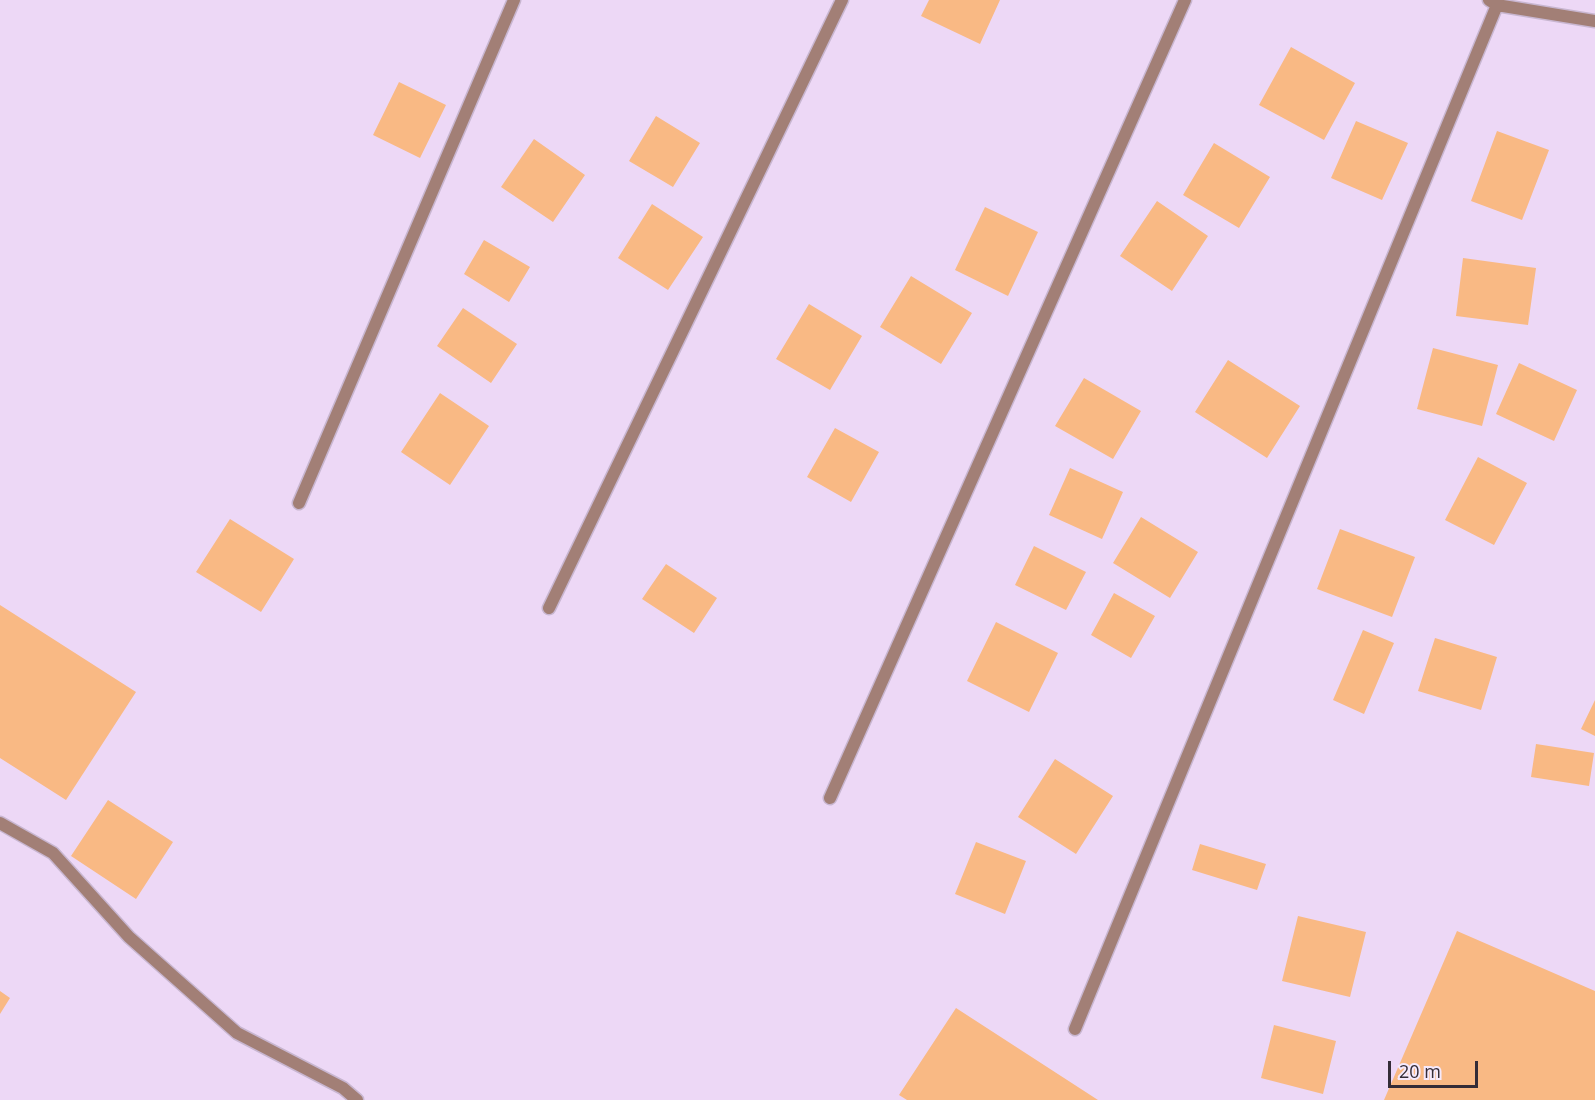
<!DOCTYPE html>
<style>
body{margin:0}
#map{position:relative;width:1595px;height:1100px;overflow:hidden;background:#edd8f6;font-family:"Open Sans",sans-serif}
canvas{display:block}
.scale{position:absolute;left:1388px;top:1061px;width:90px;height:27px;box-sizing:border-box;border:3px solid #342c37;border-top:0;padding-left:8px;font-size:18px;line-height:21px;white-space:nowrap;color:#342c37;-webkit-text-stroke:4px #f5e9fb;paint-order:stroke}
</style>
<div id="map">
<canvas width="1595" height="1100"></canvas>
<div class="scale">20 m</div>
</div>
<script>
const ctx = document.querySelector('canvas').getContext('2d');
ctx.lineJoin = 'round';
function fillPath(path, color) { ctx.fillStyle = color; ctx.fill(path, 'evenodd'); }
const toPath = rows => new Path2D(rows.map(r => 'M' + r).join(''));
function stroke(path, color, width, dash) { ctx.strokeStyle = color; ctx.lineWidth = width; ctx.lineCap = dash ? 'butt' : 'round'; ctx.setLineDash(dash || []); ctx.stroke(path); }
const building = toPath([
 [929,0,1000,0,980,44,921,16],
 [1291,47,1355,83,1324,140,1259,105],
 [399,82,446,105,420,158,373,135],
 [656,116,700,143,673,187,629,161],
 [1356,121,1408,143,1382,200,1331,178],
 [1497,131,1549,150,1522,220,1471,201],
 [534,139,585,175,553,222,501,187],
 [1214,143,1270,177,1239,228,1183,195],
 [1157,201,1208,236,1172,291,1120,256],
 [652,204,703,237,668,290,618,258],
 [985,207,1038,232,1008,296,955,270],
 [484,240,530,267,509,302,464,274],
 [1463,258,1536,268,1528,325,1456,316],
 [911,276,972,313,941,364,880,327],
 [809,304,862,336,830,390,776,359],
 [463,308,517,344,491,383,437,346],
 [1433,348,1498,365,1482,426,1417,409],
 [1228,360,1300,406,1267,458,1195,412],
 [1519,363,1577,390,1554,441,1496,414],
 [1084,378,1141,411,1113,459,1055,426],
 [440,393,489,426,450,485,401,452],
 [835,428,879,452,851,502,807,477],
 [1478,457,1527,483,1494,545,1445,520],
 [1070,468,1123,492,1102,539,1049,515],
 [1141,517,1198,552,1170,598,1113,563],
 [230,519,294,559,261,612,196,572],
 [1340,529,1415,557,1392,617,1317,589],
 [1034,546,1086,572,1066,610,1015,585],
 [666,564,717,598,694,633,642,599],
 [1114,593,1155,616,1131,658,1091,635],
 [0,605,136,692,66,800,0,758],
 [996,622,1058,653,1029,712,967,681],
 [1363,630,1394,643,1364,714,1333,700],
 [1435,638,1497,657,1481,710,1418,691],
 [1595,700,1595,736,1581,729],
 [1536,744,1594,753,1589,786,1531,777],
 [1055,759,1113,796,1076,854,1018,817],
 [108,800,173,842,136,899,71,856],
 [976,842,1026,861,1005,914,955,894],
 [1200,844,1266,864,1257,890,1192,870],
 [1298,916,1366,932,1350,997,1282,981],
 [1457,931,1595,991,1595,1100,1384,1100],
 [0,991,10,998,0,1014],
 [956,1008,1098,1100,907,1100,899,1095],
 [1274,1025,1336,1041,1323,1094,1261,1078]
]);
const street = toPath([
 [1489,0,1497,5,1595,21],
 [299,503,514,0],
 [549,608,842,0],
 [830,798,1185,0],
 [0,823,53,853,129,937,237,1033,343,1088,357,1100],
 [1075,1029,1497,5]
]);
fillPath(building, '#f9b984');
stroke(street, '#c8b6d0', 15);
stroke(street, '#a27f76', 12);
</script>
